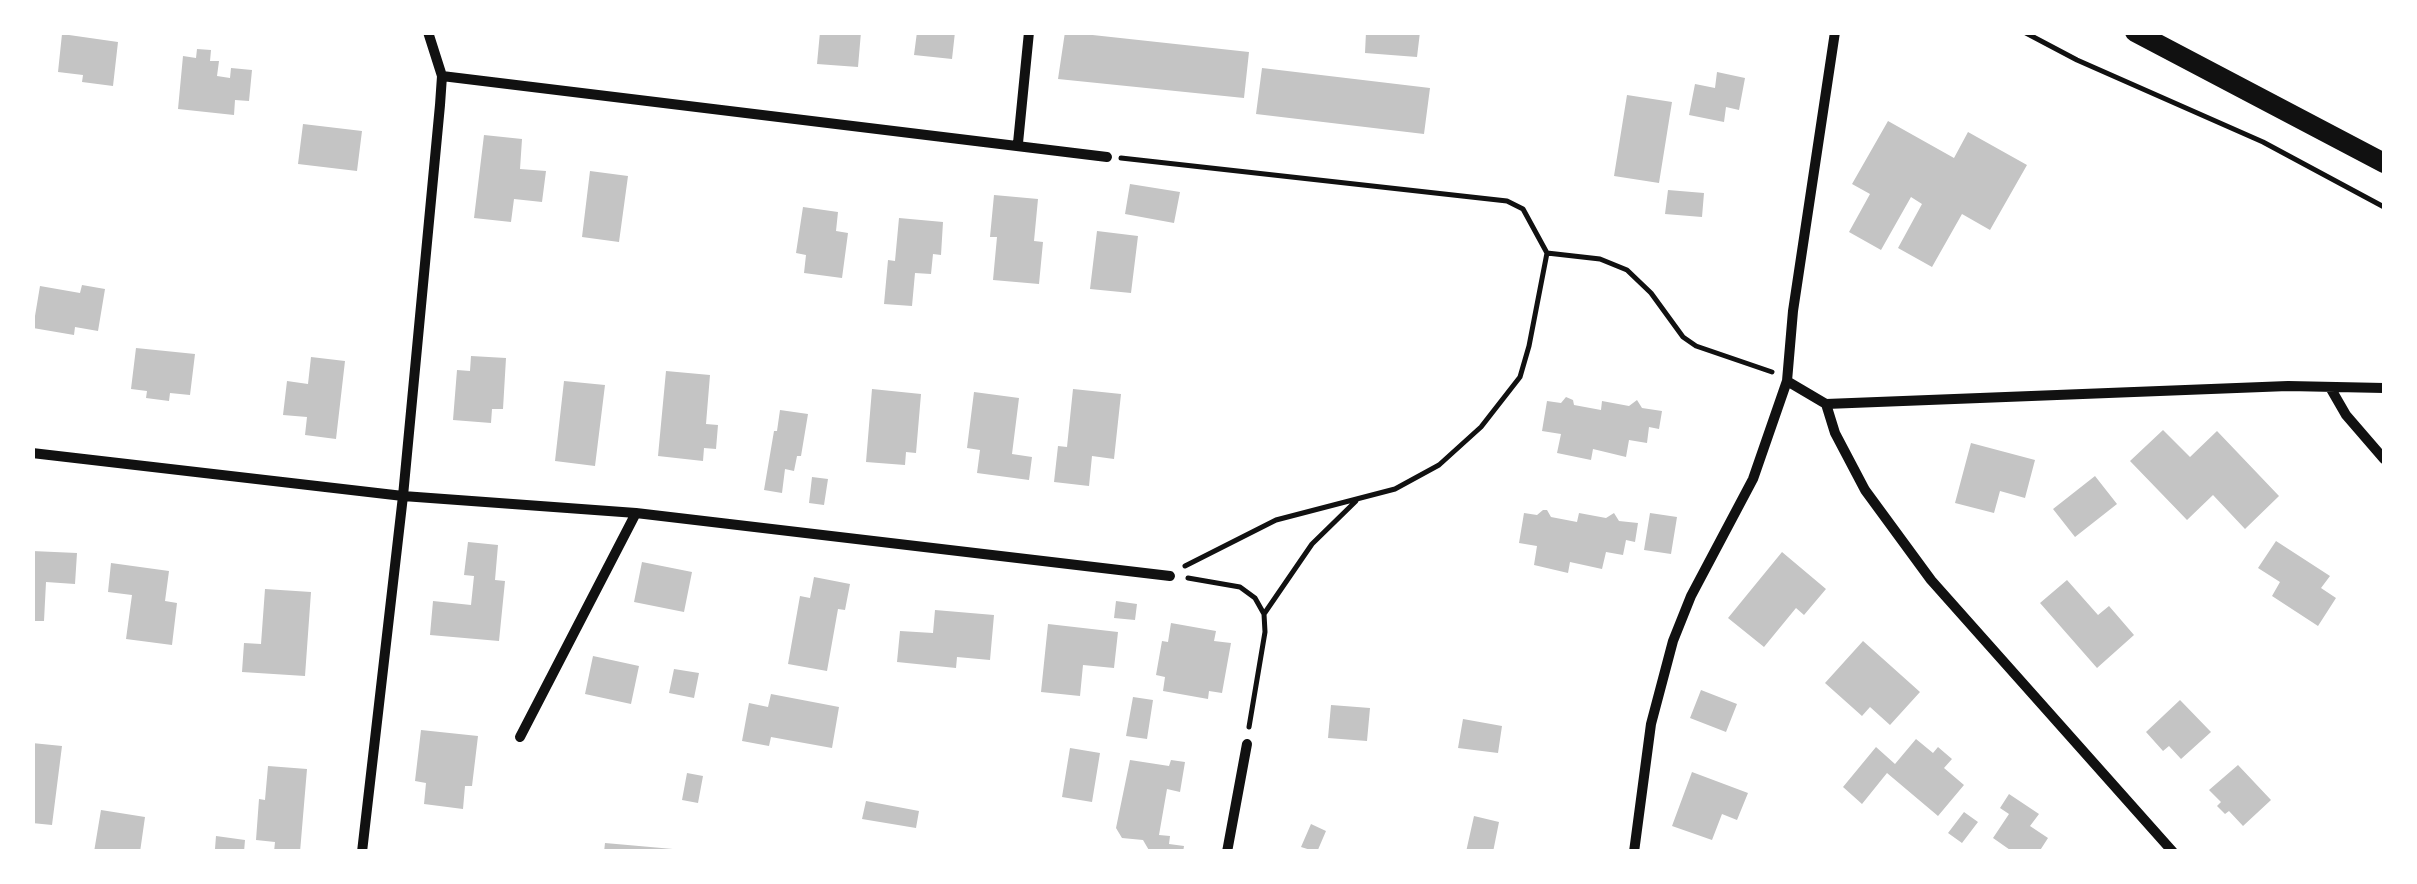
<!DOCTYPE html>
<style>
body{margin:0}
#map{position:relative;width:2417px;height:884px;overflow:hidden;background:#fff;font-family:Raleway,sans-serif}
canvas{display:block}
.frame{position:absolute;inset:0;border:35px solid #fff;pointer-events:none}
</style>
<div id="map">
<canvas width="2417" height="884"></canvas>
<div class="frame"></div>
</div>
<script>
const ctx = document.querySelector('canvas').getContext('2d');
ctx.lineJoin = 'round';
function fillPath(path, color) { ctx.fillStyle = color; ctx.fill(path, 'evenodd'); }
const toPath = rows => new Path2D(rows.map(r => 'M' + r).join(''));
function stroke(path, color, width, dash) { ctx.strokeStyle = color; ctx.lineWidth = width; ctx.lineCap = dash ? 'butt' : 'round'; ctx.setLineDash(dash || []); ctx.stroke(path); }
const building = toPath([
 [820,32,861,32,858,67,817,64],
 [917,32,955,32,952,59,914,55],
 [1065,32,1249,52,1244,98,1058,79],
 [1366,32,1420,32,1417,57,1365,53],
 [62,34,118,42,113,86,82,82,83,75,58,72],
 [197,49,211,50,210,61,219,61,217,76,230,78,231,68,252,70,249,101,235,100,234,115,178,109,183,56,196,58],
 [1262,68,1430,88,1424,134,1256,114],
 [1717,72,1745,78,1739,110,1726,107,1724,122,1689,115,1695,84,1715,88],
 [1627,95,1672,102,1659,183,1614,176],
 [1888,121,1954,158,1968,132,2027,165,1990,230,1962,214,1932,267,1898,248,1922,204,1911,197,1881,250,1849,232,1870,194,1852,184],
 [303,124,362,131,357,171,298,164],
 [484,135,522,139,520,169,546,171,542,202,514,199,511,222,474,218],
 [590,171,628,176,619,242,582,237],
 [1130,184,1180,192,1174,223,1125,214],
 [1668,190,1704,193,1702,217,1665,214],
 [994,195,1038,199,1034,241,1043,242,1039,284,993,280,997,237,990,237],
 [803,207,838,212,836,231,848,233,842,278,804,273,806,255,796,253],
 [899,218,943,222,941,255,933,254,931,274,915,273,912,306,884,304,888,260,895,261],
 [1097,231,1138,236,1131,293,1090,289],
 [82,285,105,289,98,331,75,327,74,335,33,328,40,286,80,293],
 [136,348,195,354,190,395,170,393,169,401,146,398,147,391,131,389],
 [471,356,506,358,503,409,492,409,491,423,453,420,457,370,470,371],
 [311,357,345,361,336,439,305,435,307,417,283,415,287,381,308,384],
 [666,371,710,375,706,424,718,425,716,449,704,448,703,461,658,456],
 [564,381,605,385,595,466,555,461],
 [872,389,921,394,916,453,906,452,905,465,866,462],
 [1073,389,1121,394,1114,459,1092,456,1089,486,1054,482,1058,446,1067,447],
 [974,392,1019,398,1012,454,1032,457,1029,480,977,473,980,450,967,448],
 [1566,397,1573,400,1574,405,1601,410,1602,401,1629,406,1637,400,1642,408,1662,411,1659,429,1649,427,1647,443,1629,440,1626,457,1593,449,1591,460,1557,453,1561,434,1542,431,1547,401,1561,403],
 [780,410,808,414,801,456,797,456,794,471,785,469,782,493,764,490,774,431,777,431],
 [2163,430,2190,457,2217,431,2279,496,2245,529,2213,495,2187,520,2130,461],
 [1971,443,2035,460,2025,498,2000,491,1994,513,1955,503],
 [2095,476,2117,504,2075,537,2053,509],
 [812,477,828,479,824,505,809,503],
 [1543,510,1547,510,1551,517,1577,522,1579,513,1606,518,1614,513,1619,521,1638,523,1635,542,1626,540,1623,555,1606,552,1602,569,1570,562,1568,573,1534,565,1537,546,1519,543,1524,513,1537,515],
 [1650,513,1677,517,1671,554,1644,550],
 [2276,541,2330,576,2321,588,2336,598,2318,626,2272,596,2280,582,2258,568],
 [468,542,498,545,495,580,505,581,499,641,430,635,433,601,471,605,474,576,464,575],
 [32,551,77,553,75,584,46,582,44,621,32,621],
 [1782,552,1826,589,1804,615,1796,608,1764,647,1728,618],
 [642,562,692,572,684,612,634,602],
 [111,563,169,571,165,601,177,603,172,645,126,639,132,595,108,592],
 [814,577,850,584,845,610,838,609,827,671,788,664,800,596,810,598],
 [2067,580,2098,615,2109,606,2134,635,2097,668,2040,603],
 [265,589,311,592,305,676,242,672,244,643,261,644],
 [1116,601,1137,604,1135,620,1114,618],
 [935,610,994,615,990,660,957,657,956,668,897,662,900,631,933,633],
 [1171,623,1216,631,1214,641,1231,643,1222,693,1209,691,1208,699,1163,691,1165,677,1156,675,1162,641,1168,642],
 [1048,624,1118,632,1114,668,1083,665,1080,696,1041,692],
 [1863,641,1920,692,1890,725,1870,707,1862,716,1825,683],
 [593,656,639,666,631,704,585,694],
 [674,669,699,673,694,698,669,693],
 [1701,690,1737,704,1726,732,1690,718],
 [771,694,839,707,832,748,771,737,769,746,742,741,749,703,768,707],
 [1133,697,1153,700,1147,739,1126,736],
 [2180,700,2211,732,2181,759,2169,746,2163,751,2146,732],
 [1331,705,1370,708,1367,741,1328,738],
 [1463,719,1502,726,1498,753,1458,748],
 [421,730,478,736,472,786,465,786,463,809,424,804,426,783,415,781],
 [1916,739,1933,753,1938,747,1952,759,1944,768,1964,785,1938,816,1887,773,1862,804,1843,787,1876,747,1895,764],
 [32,743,62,746,52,825,32,823],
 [1070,748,1100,753,1092,802,1062,797],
 [1130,760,1169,766,1171,760,1185,762,1180,792,1167,789,1159,835,1170,836,1169,844,1184,846,1183,852,1150,852,1143,840,1122,838,1116,828],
 [2238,765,2271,800,2243,826,2229,811,2225,814,2217,806,2221,802,2209,790],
 [268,766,307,769,300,852,274,852,275,842,256,840,259,799,265,800],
 [1692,772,1748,793,1737,820,1722,814,1712,840,1672,826],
 [687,773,703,776,698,803,682,800],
 [2009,794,2039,814,2030,826,2048,838,2039,852,2013,852,1993,838,2009,814,2000,808],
 [866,801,919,811,916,828,862,819],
 [101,810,145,817,140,852,94,852],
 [1964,812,1978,822,1962,843,1948,833],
 [1474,816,1499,822,1493,852,1466,852],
 [1311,824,1326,831,1317,852,1301,847],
 [216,836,245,840,244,852,215,849],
 [605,843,673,849,673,852,604,852]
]);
const path = toPath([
 [2024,32,2077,60,2263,142,2384,207],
 [1121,158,1507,201,1523,209,1547,253,1529,346,1520,377,1481,427,1439,465,1395,489,1276,520,1185,566],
 [1547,253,1600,259,1627,270,1651,293,1683,337,1696,346,1772,372],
 [1188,578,1240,587,1255,598,1264,614,1265,632,1249,727],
 [1264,614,1312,544,1356,501]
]);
const minor = toPath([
 [442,76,1107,157],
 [1018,143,1029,32],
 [1787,381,1826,404,2288,386,2384,388],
 [2331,389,2346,415,2384,459],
 [1826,404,1835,433,1865,490,1931,580,2173,852],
 [32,453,403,496,636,513,1170,576],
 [520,737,636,513],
 [362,852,403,496,440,105,442,76,428,32],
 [1227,852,1247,744],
 [1634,852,1651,724,1673,641,1691,596,1753,479,1787,381,1793,311,1835,32]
]);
const secondary = toPath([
 [2135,32,2384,163]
]);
fillPath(building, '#c4c4c4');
stroke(path, '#111', 5);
stroke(minor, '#111', 10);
stroke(secondary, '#111', 20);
</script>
